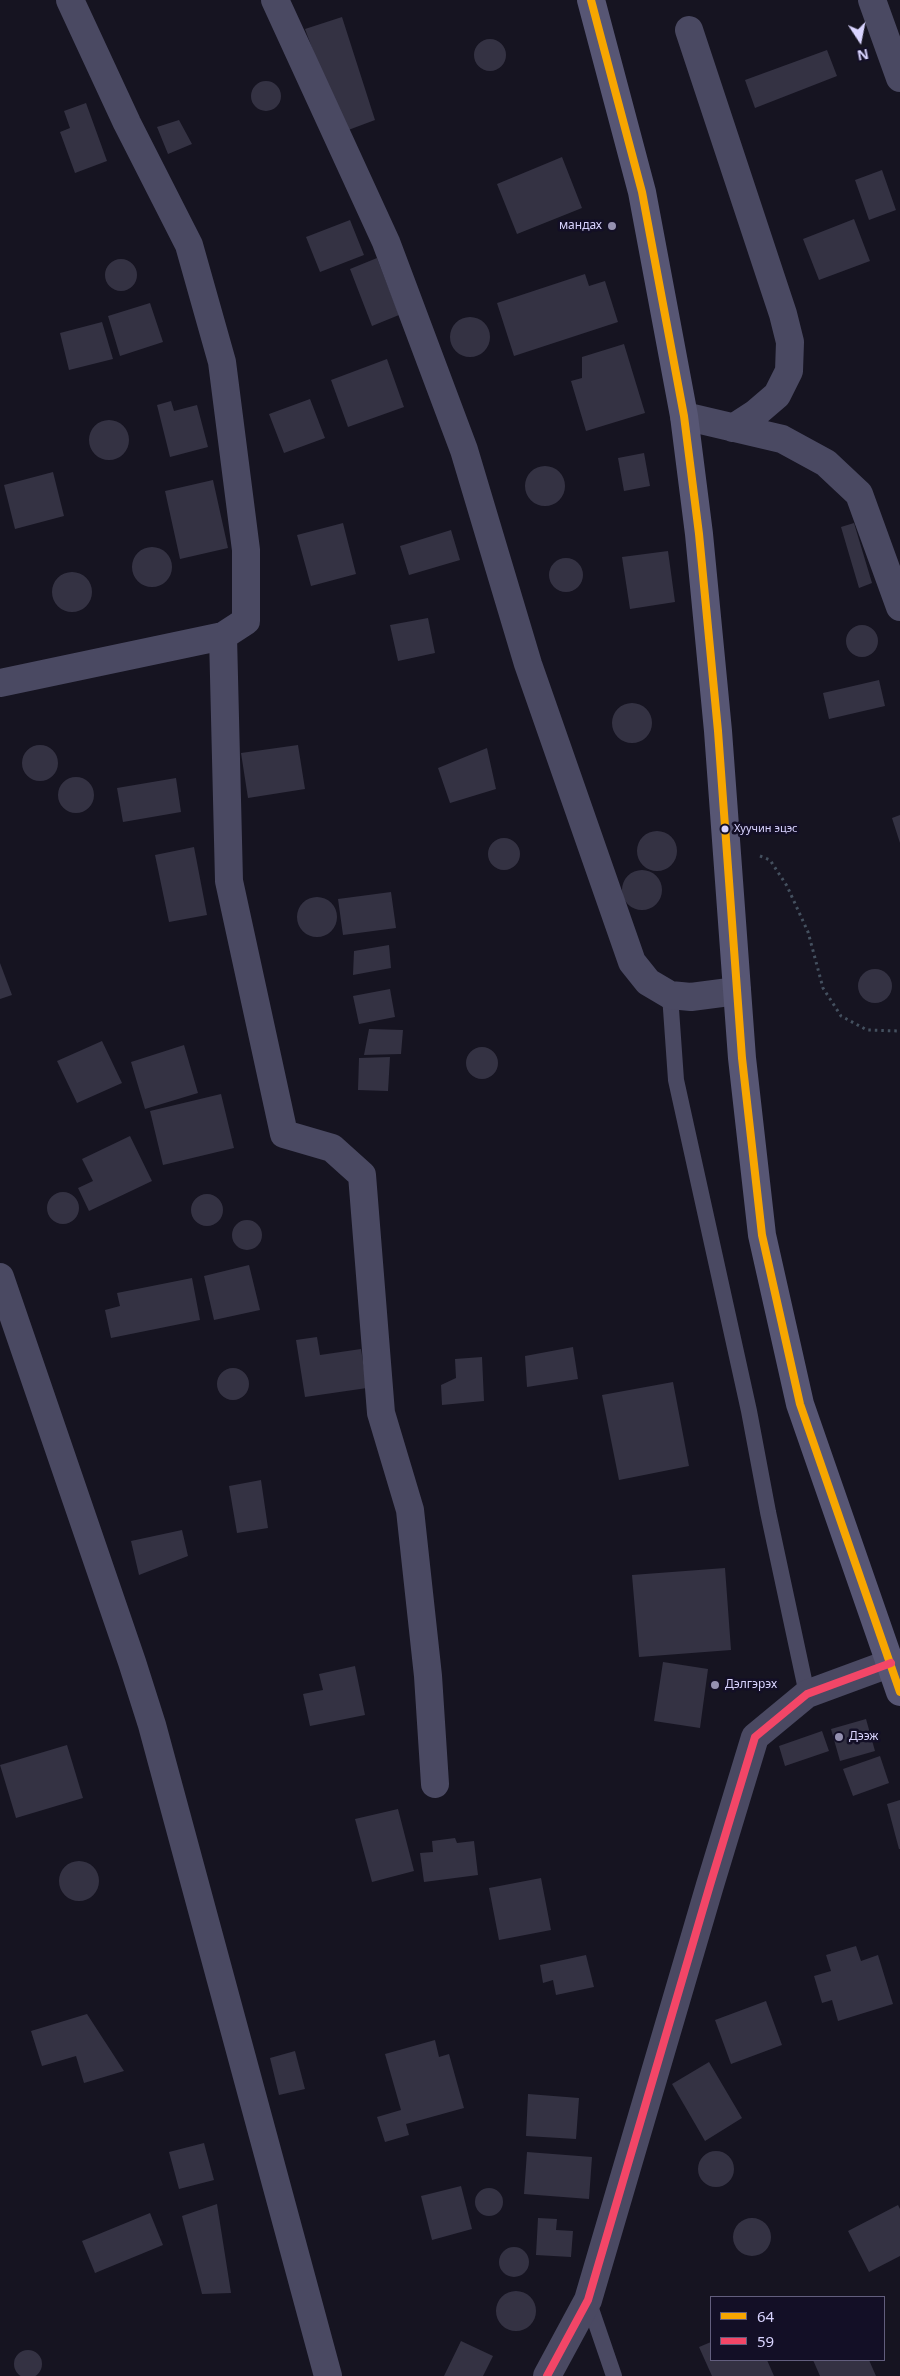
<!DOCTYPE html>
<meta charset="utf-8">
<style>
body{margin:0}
#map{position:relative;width:900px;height:2376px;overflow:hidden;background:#161421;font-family:"Noto Sans",sans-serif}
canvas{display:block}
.legend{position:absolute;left:710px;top:2296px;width:175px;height:65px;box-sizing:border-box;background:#130f26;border:1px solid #625e7d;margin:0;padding:6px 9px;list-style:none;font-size:15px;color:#d9d4ff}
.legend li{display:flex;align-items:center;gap:10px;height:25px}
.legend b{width:25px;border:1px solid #625e7d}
.north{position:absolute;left:835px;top:15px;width:50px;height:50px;-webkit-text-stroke:4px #130f26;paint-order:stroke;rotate:169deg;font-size:14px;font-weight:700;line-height:20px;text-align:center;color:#d9d4ff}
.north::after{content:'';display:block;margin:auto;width:18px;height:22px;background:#d9d4ff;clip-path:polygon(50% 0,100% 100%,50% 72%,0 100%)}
</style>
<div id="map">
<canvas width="900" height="2376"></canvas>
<ul class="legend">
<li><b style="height:6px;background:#f7a600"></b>64</li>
<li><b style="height:6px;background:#f34667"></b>59</li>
</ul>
<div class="north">N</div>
</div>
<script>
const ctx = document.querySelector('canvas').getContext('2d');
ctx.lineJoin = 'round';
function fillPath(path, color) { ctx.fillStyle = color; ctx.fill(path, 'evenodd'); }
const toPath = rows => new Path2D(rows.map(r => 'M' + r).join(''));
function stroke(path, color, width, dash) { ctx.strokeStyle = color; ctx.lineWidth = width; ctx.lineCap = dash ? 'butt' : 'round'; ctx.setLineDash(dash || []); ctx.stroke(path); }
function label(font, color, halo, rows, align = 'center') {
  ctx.font = font + ' "Noto Sans",sans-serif'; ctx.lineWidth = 5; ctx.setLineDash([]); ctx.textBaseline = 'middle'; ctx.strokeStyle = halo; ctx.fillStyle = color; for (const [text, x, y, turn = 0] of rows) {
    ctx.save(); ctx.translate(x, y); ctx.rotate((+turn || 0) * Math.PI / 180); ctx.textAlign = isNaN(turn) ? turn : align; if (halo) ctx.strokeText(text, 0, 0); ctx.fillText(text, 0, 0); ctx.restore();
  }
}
const building = toPath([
 [342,17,375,120,343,132,305,29],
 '474 55a16 16 0 1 1 32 0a16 16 0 1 1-32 0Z',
 [827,50,837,76,755,108,745,80],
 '251 96a15 15 0 1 1 30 0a15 15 0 1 1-30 0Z',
 [86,103,107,161,75,173,60,132,70,128,64,111],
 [179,120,192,144,168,154,157,127],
 [562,157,582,208,517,234,497,184],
 [882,170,896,210,869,220,855,180],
 [854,219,870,261,819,280,803,239],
 [350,220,364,255,320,272,306,237],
 [377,258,399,315,372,326,350,269],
 '105 275a16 16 0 1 1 32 0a16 16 0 1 1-32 0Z',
 [585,274,589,286,605,281,618,322,514,356,497,303],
 [150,303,163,342,120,356,108,316],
 '450 337a20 20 0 1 1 40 0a20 20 0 1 1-40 0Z',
 [102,322,113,359,69,370,60,333],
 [624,344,645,413,586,431,571,381,582,378,582,357],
 [387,359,404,407,348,427,331,380],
 [310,399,325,438,284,453,269,414],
 [171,401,174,411,197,405,208,447,170,457,157,405],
 '89 440a20 20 0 1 1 40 0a20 20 0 1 1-40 0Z',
 [644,453,650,486,624,491,618,458],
 '525 486a20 20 0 1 1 40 0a20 20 0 1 1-40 0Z',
 [53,472,64,516,15,529,4,485],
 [213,480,228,548,180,559,165,491],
 [343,523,356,574,311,586,297,535],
 [854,523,872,583,859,588,841,527],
 [451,530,460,560,409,575,400,546],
 '132 567a20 20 0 1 1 40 0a20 20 0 1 1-40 0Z',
 [668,551,675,602,630,609,622,557],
 '549 575a17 17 0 1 1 34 0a17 17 0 1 1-34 0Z',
 '52 592a20 20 0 1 1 40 0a20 20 0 1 1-40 0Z',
 [428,618,435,653,398,661,390,625],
 '846 641a16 16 0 1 1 32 0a16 16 0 1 1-32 0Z',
 [879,680,885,706,829,719,823,693],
 '612 723a20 20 0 1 1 40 0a20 20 0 1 1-40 0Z',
 '22 763a18 18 0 1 1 36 0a18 18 0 1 1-36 0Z',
 [298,745,305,789,248,798,241,753],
 [487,748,496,789,450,803,438,768],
 '58 795a18 18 0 1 1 36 0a18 18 0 1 1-36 0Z',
 [176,778,181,812,123,822,117,788],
 [900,815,900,843,892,818],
 '637 851a20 20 0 1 1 40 0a20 20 0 1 1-40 0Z',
 '488 854a16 16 0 1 1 32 0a16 16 0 1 1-32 0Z',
 [194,847,207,915,169,922,155,855],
 '622 890a20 20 0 1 1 40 0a20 20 0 1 1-40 0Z',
 [391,892,396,928,343,935,338,899],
 '297 917a20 20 0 1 1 40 0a20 20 0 1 1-40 0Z',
 [389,945,391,968,353,975,354,951],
 [0,963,12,995,0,999],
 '858 986a17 17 0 1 1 34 0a17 17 0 1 1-34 0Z',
 [390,989,395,1017,359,1024,353,996],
 [369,1029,403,1030,401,1054,364,1055],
 [102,1041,122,1083,77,1103,57,1061],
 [184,1045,198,1093,145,1109,131,1062],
 '466 1063a16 16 0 1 1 32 0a16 16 0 1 1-32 0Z',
 [390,1057,388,1091,358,1090,359,1058],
 [221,1094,234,1148,163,1165,150,1111],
 [130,1136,152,1181,89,1211,78,1188,93,1181,82,1159],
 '47 1208a16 16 0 1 1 32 0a16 16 0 1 1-32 0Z',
 '191 1210a16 16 0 1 1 32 0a16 16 0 1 1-32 0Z',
 '232 1235a15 15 0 1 1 30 0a15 15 0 1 1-30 0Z',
 [249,1265,260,1310,214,1320,204,1276],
 [192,1278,200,1320,111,1338,105,1310,120,1306,117,1293],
 [317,1337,320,1355,361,1349,367,1388,305,1397,296,1340],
 [573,1347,578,1379,527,1387,525,1356],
 [482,1357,484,1401,442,1405,441,1385,456,1378,455,1359],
 '217 1384a16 16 0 1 1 32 0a16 16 0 1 1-32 0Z',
 [673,1382,689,1466,619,1480,602,1395],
 [261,1480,268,1528,237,1533,229,1486],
 [182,1530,188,1556,139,1575,131,1541],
 [725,1568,731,1650,639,1657,632,1575],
 [663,1662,708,1669,700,1728,654,1721],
 [355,1666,365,1715,310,1726,303,1694,323,1690,319,1674],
 [866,1719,875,1751,840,1761,831,1729],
 [822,1731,829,1751,785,1766,779,1746],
 [67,1745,83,1798,16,1818,0,1765],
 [880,1756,889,1783,853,1796,843,1769],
 [900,1800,900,1849,899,1849,887,1804],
 [398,1809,414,1871,372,1882,355,1819],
 [455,1838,457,1843,474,1841,478,1875,424,1882,420,1853,433,1852,432,1841],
 '59 1881a20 20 0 1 1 40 0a20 20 0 1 1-40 0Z',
 [541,1878,551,1930,499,1940,489,1888],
 [856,1946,861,1961,878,1955,893,2004,838,2021,832,2000,822,2003,814,1976,831,1971,826,1955],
 [586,1955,594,1987,556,1995,553,1980,543,1983,540,1965],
 [766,2001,782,2045,731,2064,715,2020],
 [87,2014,124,2071,84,2083,76,2056,42,2066,31,2031],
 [435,2040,439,2057,449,2054,464,2108,406,2124,409,2135,385,2142,377,2117,401,2110,385,2054],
 [295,2051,305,2089,279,2095,270,2058],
 [709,2062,742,2118,705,2141,672,2084],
 [528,2094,579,2098,576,2139,526,2136],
 [204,2143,214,2180,179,2189,169,2152],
 '698 2169a18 18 0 1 1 36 0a18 18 0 1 1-36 0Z',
 [527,2152,592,2157,589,2199,524,2194],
 [461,2186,472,2229,432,2240,421,2196],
 '475 2202a14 14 0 1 1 28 0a14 14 0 1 1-28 0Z',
 [217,2204,231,2293,202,2294,182,2216],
 [898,2205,900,2209,900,2256,869,2272,848,2231],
 [150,2213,163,2245,95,2273,82,2241],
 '733 2237a19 19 0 1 1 38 0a19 19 0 1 1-38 0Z',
 [538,2218,557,2219,556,2230,573,2231,571,2257,536,2255],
 '499 2262a15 15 0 1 1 30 0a15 15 0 1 1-30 0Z',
 '496 2311a20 20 0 1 1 40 0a20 20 0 1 1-40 0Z',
 [461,2341,493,2356,483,2376,444,2376],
 [711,2342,711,2360,767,2360,774,2376,712,2376,699,2347],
 '14 2364a14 14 0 1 1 28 0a14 14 0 1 1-28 0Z',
 [813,2360,869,2360,876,2376,820,2376]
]);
const path = toPath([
 [760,856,770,860,787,886,808,932,823,988,841,1016,867,1030,900,1031]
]);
const lane = toPath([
 [670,995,676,1080,749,1411,768,1512,807,1694],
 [588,2300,614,2376]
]);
const street = toPath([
 [275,0,386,242,464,450,528,664,632,962,648,982,670,995,691,997,737,991],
 [872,0,900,78],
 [689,30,783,314,790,342,789,371,777,395,756,413,733,428],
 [684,416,782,439,826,463,859,494,900,607],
 [223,636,229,881,284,1134,332,1148,362,1175,381,1413,410,1510,428,1676,435,1784],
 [0,683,223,636,246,621,246,550,222,362,189,245,127,123,70,0],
 [0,1277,132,1662,152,1725,328,2376],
 [547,2376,588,2300,710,1885,755,1737,807,1694,891,1663]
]);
const secondary = toPath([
 [591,0,642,192,684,416,699,534,718,731,742,1058,762,1235,800,1404,900,1692]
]);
const bus1 = toPath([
 [591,0,642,192,684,416,699,534,718,731,742,1058,762,1235,800,1404,900,1692]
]);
const bus2 = toPath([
 [547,2376,588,2300,710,1885,755,1737,807,1694,891,1663]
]);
const markers = [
 [612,226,5,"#9591b1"],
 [725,829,4.5,"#d9d4ff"],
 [715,1685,5,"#9591b1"],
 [839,1737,5,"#9591b1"]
];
const busNames = [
 ["Хуучин эцэс",734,829]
];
const poiNames = [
 ["мандах",602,226,"right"],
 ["Дэлгэрэх",725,1685],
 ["Дээж",849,1737]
];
fillPath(building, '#343243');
stroke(path, '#44505f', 3, [2.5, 4]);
stroke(lane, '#4a4962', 16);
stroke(street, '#4a4962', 28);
stroke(secondary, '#575674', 28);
stroke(bus1, '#f7a600', 8);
stroke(bus2, '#f34667', 8);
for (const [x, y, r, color] of markers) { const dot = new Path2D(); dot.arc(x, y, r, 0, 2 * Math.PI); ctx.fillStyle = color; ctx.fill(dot); stroke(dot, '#130f26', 2); }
label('11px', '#d9d4ff', '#130f26', busNames, 'left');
label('12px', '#d9d4ff', '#130f26', poiNames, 'left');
</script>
